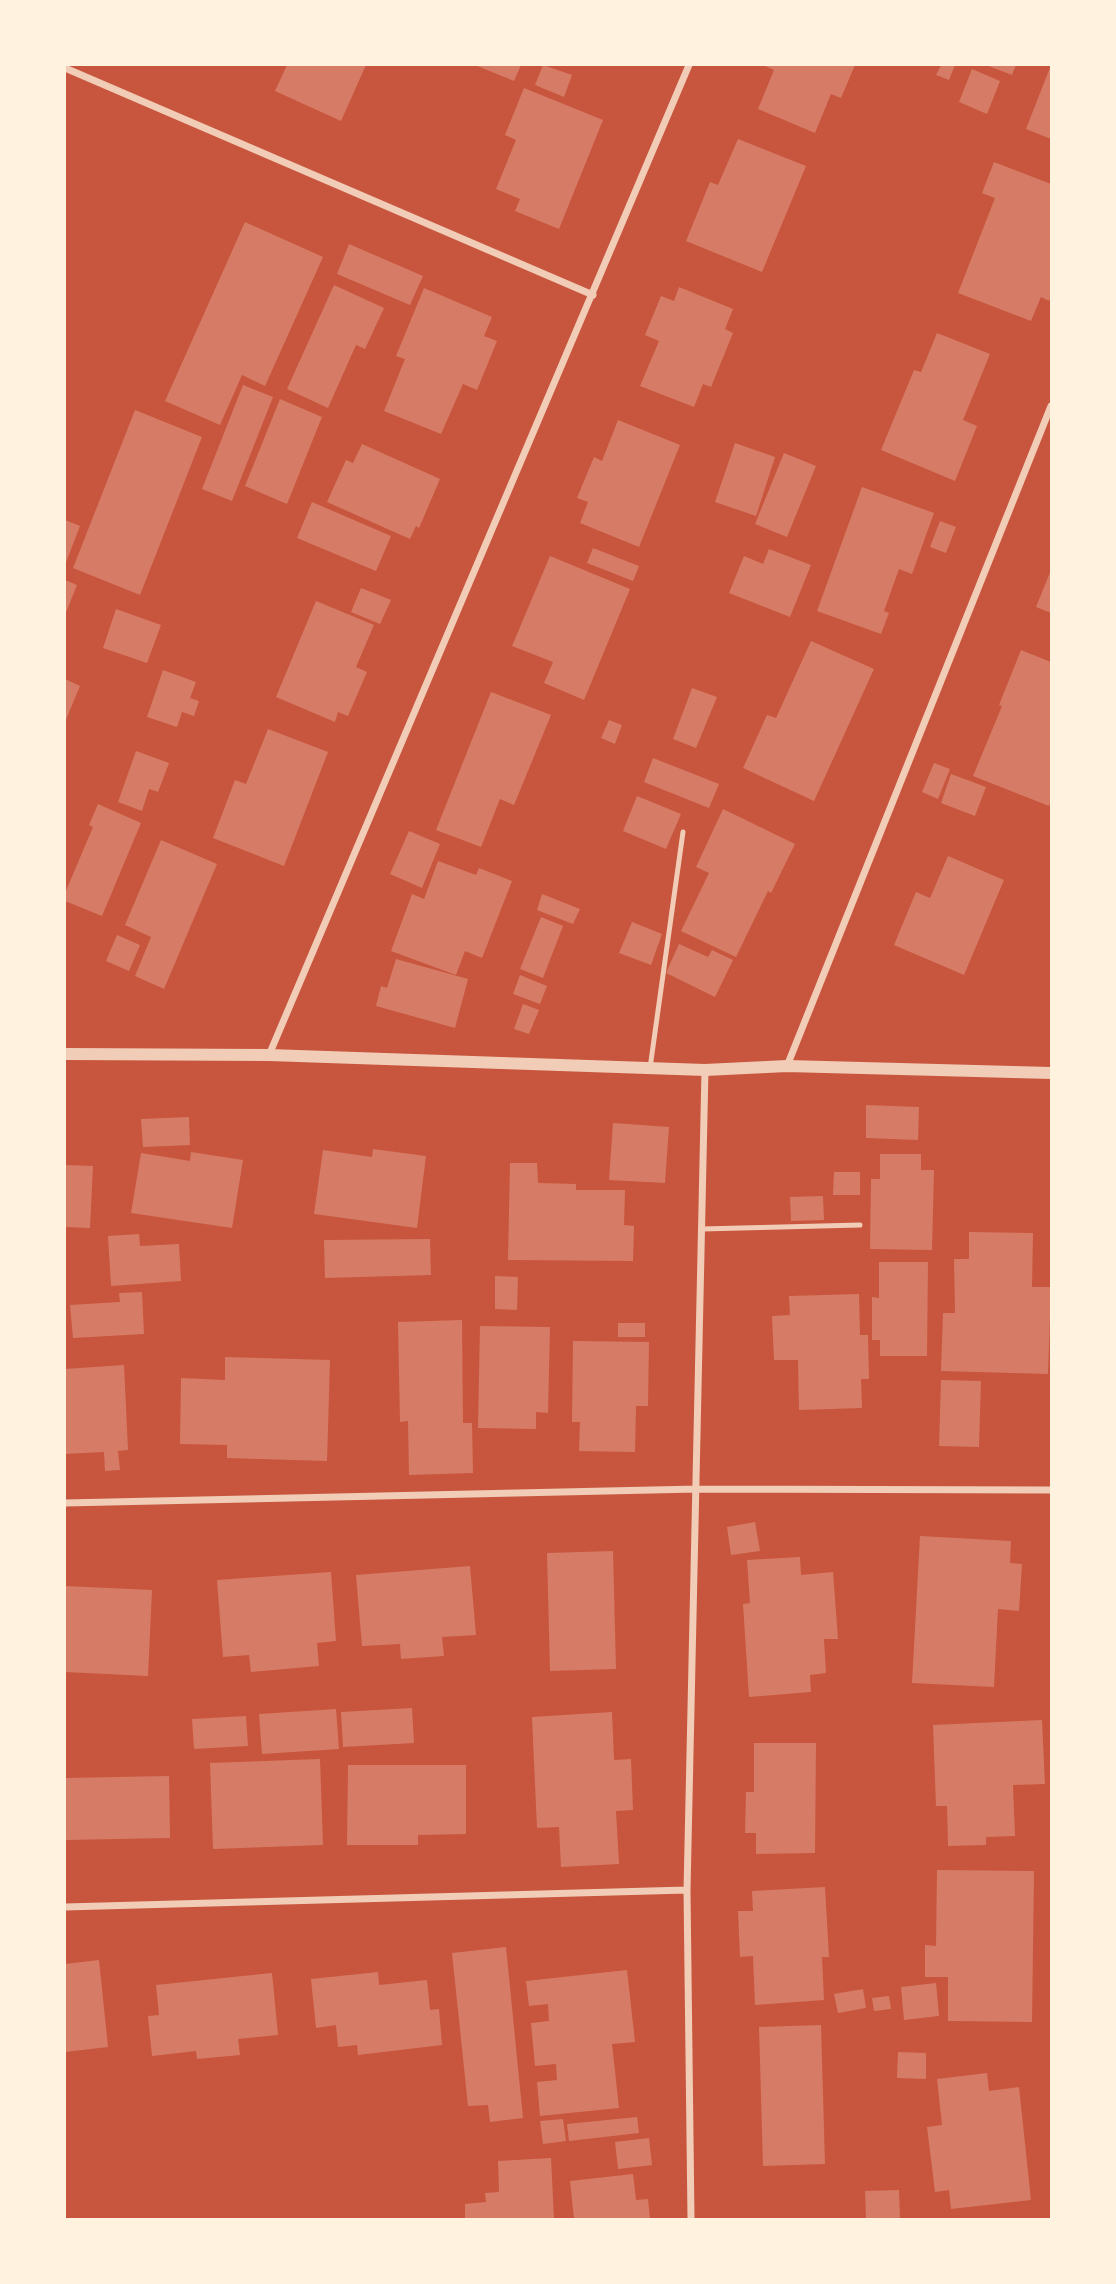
<!DOCTYPE html>
<style>
body{margin:0}
#map{position:relative;width:1116px;height:2284px;overflow:hidden;background:#c8553d;font-family:Quicksand,sans-serif}
canvas{display:block}
.frame{position:absolute;inset:0;border:66px solid #fff3e0;pointer-events:none}
</style>
<div id="map">
<canvas width="1116" height="2284"></canvas>
<div class="frame"></div>
</div>
<script>
const ctx = document.querySelector('canvas').getContext('2d');
ctx.lineJoin = 'round';
function fillPath(path, color) { ctx.fillStyle = color; ctx.fill(path, 'evenodd'); }
const toPath = rows => new Path2D(rows.map(r => 'M' + r).join(''));
function stroke(path, color, width, dash) { ctx.strokeStyle = color; ctx.lineWidth = width; ctx.lineCap = dash ? 'butt' : 'round'; ctx.setLineDash(dash || []); ctx.stroke(path); }
const building = toPath([
 [287,65,366,65,341,121,275,91],
 [475,65,521,65,514,81],
 [543,65,572,75,564,97,535,85],
 [763,65,855,65,841,98,831,94,815,133,758,109,774,70],
 [941,65,955,65,949,80,936,75],
 [986,65,1016,65,1012,75],
 [1051,65,1051,139,1026,129],
 [972,69,1000,81,987,114,959,102],
 [524,88,603,120,559,229,515,211,520,199,496,189,516,140,505,135],
 [738,139,806,166,762,272,686,241,710,182,718,185],
 [994,162,1051,184,1051,296,1049,301,1041,297,1031,321,958,293,995,198,982,193],
 [245,222,323,257,265,386,242,375,220,425,165,401],
 [349,244,423,276,410,305,337,274],
 [334,285,384,308,365,349,356,345,328,408,287,389],
 [679,287,733,309,725,329,733,333,711,387,703,384,694,407,640,386,659,341,645,335,661,296,674,301],
 [424,288,492,317,484,336,497,341,477,390,463,384,441,434,384,411,405,359,396,356],
 [937,333,990,354,963,420,977,426,955,481,881,450,914,370,921,372],
 [243,385,273,397,232,501,202,489],
 [280,399,322,417,287,504,245,486],
 [135,410,202,437,140,595,73,568],
 [618,420,680,445,639,547,580,523,588,502,577,498,594,457,602,461],
 [735,443,775,457,756,516,715,502],
 [362,444,440,479,419,528,416,526,410,539,327,502,346,460,353,463],
 [784,453,816,466,787,537,755,524],
 [862,487,934,513,912,574,899,569,884,611,889,613,881,634,817,611],
 [312,502,391,536,376,571,297,538],
 [65,520,80,526,65,565],
 [940,521,956,527,946,553,930,547],
 [593,548,639,566,633,581,587,563],
 [769,549,811,565,790,617,729,593,744,556,763,564],
 [550,556,630,589,584,700,544,683,553,662,512,646],
 [1051,570,1051,613,1036,607],
 [65,580,77,585,65,615],
 [361,588,391,600,380,624,351,612],
 [316,601,374,625,356,667,367,672,348,716,338,712,335,722,276,697],
 [116,609,161,625,147,663,103,648],
 [811,641,874,669,814,801,743,768,767,715,776,718],
 [1021,650,1051,662,1051,800,1049,806,973,776,1002,706,999,705],
 [163,670,196,682,190,698,199,701,194,716,182,712,177,727,147,717],
 [65,679,80,686,65,722],
 [692,688,717,697,696,748,673,739],
 [491,692,551,715,514,805,500,799,481,847,436,830],
 [609,720,622,725,615,744,601,738],
 [268,729,328,752,284,866,213,838,235,780,246,784],
 [136,751,169,763,158,792,149,789,142,811,118,802],
 [653,758,719,784,709,808,644,782],
 [934,763,950,769,938,799,922,792],
 [951,774,986,787,975,816,941,803],
 [637,796,681,814,666,849,623,831],
 [98,804,141,823,102,916,65,901,65,893,93,827,89,825],
 [723,809,795,844,771,893,768,891,736,957,681,931,709,873,696,867],
 [409,831,440,844,422,888,390,874],
 [161,840,217,864,164,989,135,976,151,937,125,925],
 [948,856,1004,880,964,975,894,945,916,892,930,898],
 [438,861,476,875,479,868,512,881,482,958,465,951,456,975,391,951,412,894,424,899],
 [542,894,580,909,573,924,537,910],
 [541,917,563,926,543,978,520,969],
 [632,922,662,934,651,965,619,953],
 [117,935,140,945,129,971,106,961],
 [679,944,708,957,712,950,733,960,715,997,666,973],
 [396,959,468,979,455,1028,376,1006,381,986,387,988],
 [520,975,547,986,540,1004,513,994],
 [523,1004,539,1010,529,1034,514,1029],
 [866,1105,919,1107,918,1140,866,1138],
 [189,1117,190,1145,143,1147,141,1119],
 [613,1123,669,1127,665,1183,609,1180],
 [373,1149,426,1156,417,1228,314,1214,323,1150,372,1157],
 [191,1152,243,1160,232,1228,131,1213,141,1153,190,1161],
 [880,1154,921,1154,921,1170,934,1170,932,1250,870,1249,871,1179,880,1179],
 [510,1163,537,1163,538,1183,576,1184,576,1190,625,1190,624,1225,634,1226,633,1261,508,1260],
 [65,1165,93,1166,90,1228,65,1227],
 [834,1172,860,1172,860,1195,833,1195],
 [823,1196,824,1220,791,1221,790,1197],
 [969,1232,1033,1233,1032,1287,1051,1287,1048,1374,941,1371,943,1313,955,1313,954,1259,969,1259],
 [139,1234,140,1246,179,1244,181,1281,111,1286,108,1236],
 [430,1239,431,1275,325,1278,324,1240],
 [879,1262,928,1262,927,1356,880,1356,880,1340,872,1340,872,1297,879,1298],
 [495,1276,518,1277,517,1310,495,1309],
 [142,1292,144,1334,73,1338,70,1305,120,1302,119,1293],
 [859,1294,860,1335,868,1335,869,1379,861,1379,862,1408,799,1410,798,1360,774,1360,772,1316,790,1315,789,1296],
 [462,1320,463,1423,472,1423,473,1473,409,1475,408,1421,400,1422,398,1322],
 [618,1323,645,1323,645,1337,618,1337],
 [480,1326,550,1327,548,1413,536,1412,536,1429,478,1428],
 [573,1341,649,1342,648,1406,636,1406,635,1452,579,1451,580,1422,572,1422],
 [225,1357,330,1360,327,1461,227,1458,227,1445,180,1444,181,1378,225,1380],
 [124,1365,128,1450,118,1451,120,1470,105,1471,104,1452,65,1454,65,1369],
 [941,1380,981,1381,979,1447,939,1446],
 [755,1522,760,1551,731,1555,727,1527],
 [920,1536,1011,1541,1010,1563,1022,1564,1019,1611,998,1609,994,1687,912,1683],
 [613,1551,616,1669,550,1671,547,1553],
 [800,1557,801,1575,833,1572,838,1639,824,1639,826,1673,810,1675,811,1692,749,1697,743,1604,750,1603,747,1560],
 [470,1566,476,1635,442,1637,444,1656,401,1659,400,1644,362,1646,356,1575],
 [331,1572,336,1641,317,1643,319,1666,251,1672,249,1655,223,1657,217,1580],
 [65,1586,152,1590,148,1676,65,1672],
 [412,1708,414,1743,343,1747,341,1712],
 [336,1709,339,1749,262,1754,259,1714],
 [612,1712,614,1760,631,1759,633,1810,616,1811,619,1864,561,1867,559,1827,537,1828,532,1717],
 [246,1716,248,1746,194,1749,192,1719],
 [1042,1720,1045,1784,1013,1785,1015,1836,986,1837,986,1845,948,1846,947,1806,936,1806,933,1725],
 [754,1743,816,1743,815,1853,756,1854,756,1833,745,1833,746,1792,754,1792],
 [320,1759,323,1845,213,1849,210,1763],
 [348,1765,466,1765,466,1834,418,1835,418,1845,347,1845],
 [169,1776,170,1838,66,1840,65,1778],
 [937,1870,1034,1871,1032,2022,948,2021,948,1977,925,1977,925,1945,936,1946],
 [825,1887,829,1957,822,1957,824,2000,755,2005,753,1956,740,1957,738,1911,753,1911,752,1891],
 [506,1947,523,2118,490,2122,488,2105,468,2106,452,1953],
 [99,1960,108,2047,65,2052,65,1964],
 [627,1970,635,2042,612,2044,619,2108,540,2116,537,2082,557,2080,556,2064,535,2066,531,2023,549,2021,548,2004,529,2006,526,1981],
 [378,1972,379,1985,427,1980,430,2010,439,2009,442,2045,358,2055,357,2045,338,2047,336,2025,316,2028,311,1979],
 [272,1973,278,2035,238,2039,240,2055,197,2059,196,2051,152,2056,148,2016,159,2015,156,1985],
 [936,1983,939,2016,904,2020,901,1987],
 [863,1989,866,2008,838,2013,834,1994],
 [889,1996,891,2009,874,2011,872,1998],
 [821,2025,825,2164,763,2166,759,2027],
 [898,2052,926,2053,926,2079,897,2078],
 [987,2073,989,2091,1019,2087,1031,2200,951,2209,949,2190,935,2192,927,2127,942,2125,937,2079],
 [637,2117,639,2133,569,2141,567,2124],
 [563,2119,566,2141,543,2144,540,2121],
 [649,2138,652,2165,618,2169,615,2142],
 [551,2158,554,2219,465,2219,465,2204,486,2202,485,2193,499,2192,498,2161],
 [633,2174,636,2200,648,2199,650,2219,574,2219,570,2181],
 [899,2190,900,2219,866,2219,865,2191]
]);
const service = toPath([
 [650,1068,683,832],
 [702,1229,860,1225]
]);
const minor = toPath([
 [65,68,593,295],
 [269,1055,689,65],
 [787,1066,1051,406],
 [65,1503,697,1489,1051,1490],
 [65,1907,687,1890],
 [691,2219,687,1890,705,1070]
]);
const tertiary = toPath([
 [65,1054,269,1055,705,1070,787,1066,1051,1073]
]);
fillPath(building, '#d67c66');
stroke(service, '#f1ccb7', 5);
stroke(minor, '#f1ccb7', 7);
stroke(tertiary, '#f1ccb7', 12);
</script>
